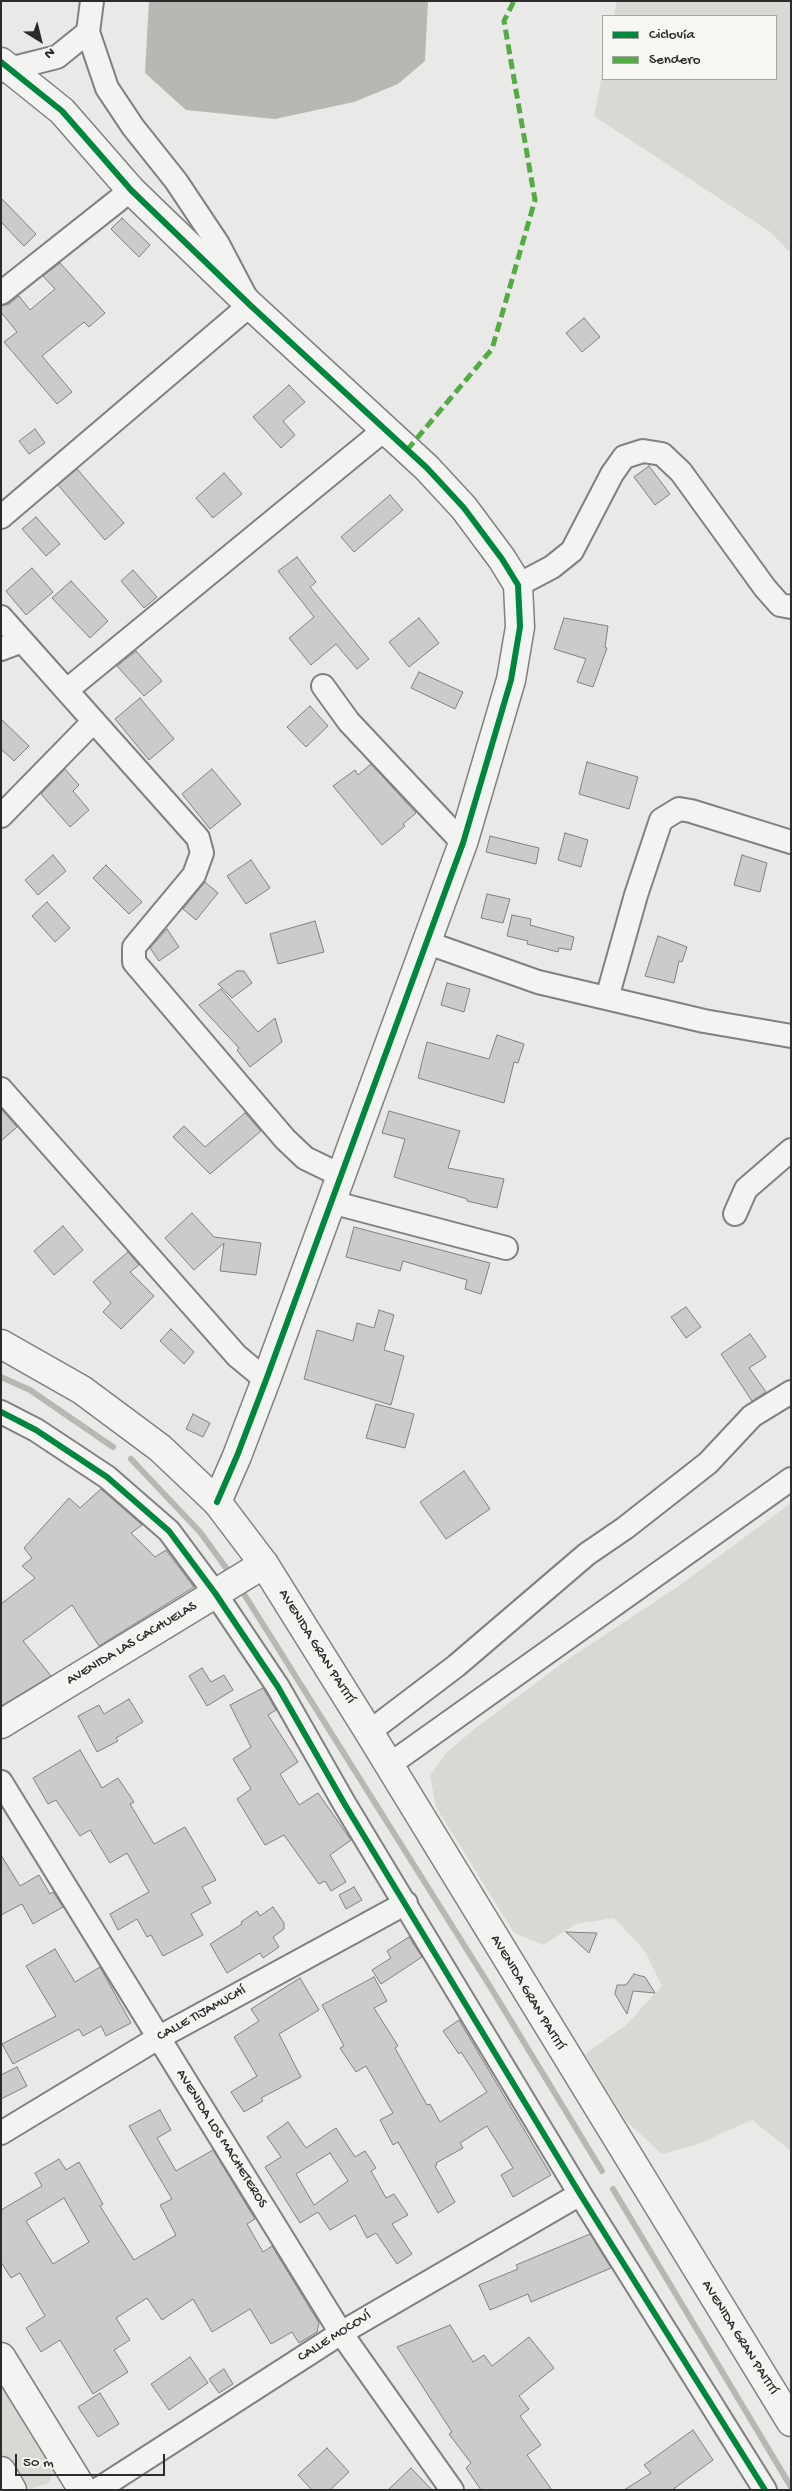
<!DOCTYPE html>
<meta charset="utf-8">
<style>
body{margin:0}
#map{position:relative;width:792px;height:2491px;overflow:hidden;background:#e9e9e7;font-family:"Gochi Hand",sans-serif}
canvas{display:block}
.frame{position:absolute;inset:0;border:2px solid #2b2b2b;pointer-events:none}
.legend{position:absolute;left:602px;top:15px;width:175px;height:65px;box-sizing:border-box;background:#f6f6f2;border:1px solid #a5a5a2;margin:0;padding:6px 9px;list-style:none;font-size:15px;color:#2b2b2b}
.legend li{display:flex;align-items:center;gap:10px;height:25px}
.legend b{width:25px;border:1px solid #a5a5a2}
.north{position:absolute;left:15px;top:15px;width:50px;height:50px;-webkit-text-stroke:4px #f6f6f2;paint-order:stroke;rotate:144deg;font-size:14px;font-weight:700;line-height:20px;text-align:center;color:#2b2b2b}
.north::after{content:'';display:block;margin:auto;width:18px;height:22px;background:#2b2b2b;clip-path:polygon(50% 0,100% 100%,50% 72%,0 100%)}
.scale{position:absolute;left:15px;top:2454px;width:150px;height:22px;box-sizing:border-box;border:2px solid #2b2b2b;border-top:0;padding-left:6px;font-size:15px;line-height:18px;white-space:nowrap;color:#2b2b2b;-webkit-text-stroke:4px #f6f6f2;paint-order:stroke}
</style>
<div id="map">
<canvas width="792" height="2491"></canvas>
<div class="frame"></div>
<ul class="legend">
<li><b style="height:6px;background:#00873e"></b>Ciclovía</li>
<li><b style="height:6px;background:#54ab44"></b>Sendero</li>
</ul>
<div class="north">N</div>
<div class="scale">50 m</div>
</div>
<script>
const ctx = document.querySelector('canvas').getContext('2d');
ctx.lineJoin = 'round';
function fillPath(path, color) { ctx.fillStyle = color; ctx.fill(path, 'evenodd'); }
const toPath = rows => new Path2D(rows.map(r => 'M' + r).join(''));
function stroke(path, color, width, dash) { ctx.strokeStyle = color; ctx.lineWidth = width; ctx.lineCap = dash ? 'butt' : 'round'; ctx.setLineDash(dash || []); ctx.stroke(path); }
function label(font, color, halo, rows, align = 'center') {
  ctx.font = font + ' "Gochi Hand",sans-serif'; ctx.lineWidth = 4; ctx.setLineDash([]); ctx.textBaseline = 'middle'; ctx.strokeStyle = halo; ctx.fillStyle = color; for (const [text, x, y, turn = 0] of rows) {
    ctx.save(); ctx.translate(x, y); ctx.rotate((+turn || 0) * Math.PI / 180); ctx.textAlign = isNaN(turn) ? turn : align; if (halo) ctx.strokeText(text, 0, 0); ctx.fillText(text, 0, 0); ctx.restore();
  }
}
const green = toPath([
 [617,1,791,1,791,253,769,231,594,116,603,70,603,79,776,79,776,16,614,16],
 [791,1503,791,2151,752,2120,698,2144,662,2154,626,2121,585,2054,626,2025,662,1986,645,1951,614,1918,576,1924,543,1945,514,1933,436,1807,430,1776,445,1754,477,1727,567,1660,683,1583],
 [1,2381,55,2470,49,2483,30,2489,19,2481,1,2453]
]);
const water = toPath([
 [149,1,428,1,425,61,398,84,354,102,275,119,186,110,145,73]
]);
const stream = toPath([
 [1,1377,30,1390,113,1447],
 [131,1459,200,1532,232,1576],
 [239,1586,491,1988,602,2171],
 [613,2189,791,2487]
]);
const building = toPath([
 [1,198,36,234,24,246,1,222,1,198],
 [122,218,150,245,139,257,111,229,122,218],
 [60,263,105,313,89,327,84,322,42,356,72,392,57,404,4,342,17,332,1,312,1,306,9,304,19,296,30,310,55,289,43,276,60,263],
 [584,318,600,337,582,352,566,333,584,318],
 [289,385,305,402,283,421,295,435,281,448,253,417,289,385],
 [35,429,45,443,29,454,19,441,35,429],
 [649,466,670,494,655,505,634,477,649,466],
 [77,469,124,523,105,540,58,485,77,469],
 [224,473,242,494,213,518,196,498,224,473],
 [390,495,403,510,354,552,341,537,390,495],
 [36,517,60,544,46,556,22,529,36,517],
 [297,557,316,582,310,587,369,659,357,669,336,644,311,665,289,638,314,617,278,571,297,557],
 [32,568,53,592,26,615,6,591,32,568],
 [133,570,157,597,144,608,121,581,133,570],
 [71,581,108,621,90,638,52,598,71,581],
 [419,618,439,643,409,667,389,642,419,618],
 [564,618,608,626,605,647,607,648,593,687,577,682,586,659,554,649,564,618],
 [136,651,162,681,144,696,117,666,136,651],
 [419,672,463,692,455,709,411,688,419,672],
 [140,698,174,739,149,760,115,719,140,698],
 [310,706,328,726,306,747,287,727,310,706],
 [1,719,29,746,14,761,1,749,1,719],
 [587,762,638,777,629,809,579,794,587,762],
 [371,764,416,813,403,824,405,826,382,845,333,786,355,770,358,775,371,764],
 [65,769,79,785,73,791,89,810,70,827,41,794,65,769],
 [212,769,241,804,210,829,182,794,212,769],
 [565,833,588,840,581,867,558,860,565,833],
 [490,836,539,848,536,864,486,852,490,836],
 [53,855,66,871,38,895,25,880,53,855],
 [742,855,767,863,760,892,734,885,742,855],
 [251,860,270,888,246,904,227,876,251,860],
 [106,865,142,902,129,914,93,878,106,865],
 [205,882,218,893,196,920,183,909,205,882],
 [487,894,510,899,503,923,481,918,487,894],
 [47,902,70,928,55,942,32,916,47,902],
 [512,915,531,919,530,925,574,937,571,950,559,948,558,952,527,944,528,941,507,936,512,915],
 [315,921,324,952,278,964,270,934,315,921],
 [167,929,179,947,159,961,150,948,167,929],
 [658,936,687,947,682,962,679,961,674,983,645,976,658,936],
 [237,971,244,971,252,983,232,998,218,984,237,971],
 [447,983,470,989,464,1012,441,1005,447,983],
 [221,989,258,1032,275,1018,282,1042,250,1067,237,1050,239,1048,199,1005,221,989],
 [497,1035,524,1044,518,1063,514,1062,504,1103,418,1078,427,1042,489,1059,497,1035],
 [1,1109,17,1127,1,1141,1,1109],
 [389,1111,460,1131,448,1168,504,1179,497,1208,467,1201,467,1199,394,1177,405,1139,382,1133,389,1111],
 [245,1113,261,1131,210,1174,173,1137,184,1126,205,1147,245,1113],
 [192,1213,214,1237,261,1243,256,1275,220,1271,224,1243,194,1270,165,1238,192,1213],
 [63,1226,83,1250,54,1275,34,1251,63,1226],
 [354,1227,490,1263,481,1294,465,1289,467,1280,403,1261,400,1271,346,1257,354,1227],
 [128,1252,139,1265,130,1272,154,1296,121,1329,103,1312,111,1303,93,1282,128,1252],
 [686,1307,701,1327,686,1338,671,1317,686,1307],
 [379,1310,394,1315,384,1350,404,1356,391,1405,304,1379,317,1330,353,1341,357,1323,374,1328,379,1310],
 [171,1329,194,1352,184,1364,160,1341,171,1329],
 [750,1334,766,1357,749,1368,766,1392,752,1401,721,1354,750,1334],
 [376,1404,414,1414,405,1448,366,1438,376,1404],
 [193,1414,210,1423,203,1437,186,1429,193,1414],
 [464,1471,490,1509,446,1539,420,1502,464,1471],
 [101,1489,142,1525,131,1533,155,1557,166,1550,194,1587,99,1646,72,1605,23,1641,51,1676,1,1706,1,1604,35,1578,22,1566,32,1558,24,1548,69,1498,80,1508,101,1489],
 [202,1668,211,1682,224,1675,233,1690,207,1706,189,1676,202,1668],
 [263,1688,276,1710,268,1715,298,1762,280,1774,299,1805,318,1793,351,1840,330,1855,346,1882,331,1891,325,1881,319,1884,284,1835,265,1845,237,1799,251,1789,233,1759,251,1747,230,1705,263,1688],
 [129,1699,143,1722,116,1738,118,1741,97,1752,78,1716,99,1705,104,1714,129,1699],
 [80,1750,102,1788,118,1778,134,1802,130,1804,154,1844,185,1827,216,1880,202,1887,211,1903,191,1914,203,1935,163,1956,151,1935,147,1937,137,1919,118,1930,110,1914,149,1892,127,1853,110,1863,90,1830,80,1836,56,1800,48,1804,33,1778,80,1750],
 [1,1855,20,1886,39,1875,50,1894,53,1892,63,1907,33,1924,22,1904,1,1915,1,1855],
 [354,1887,362,1900,346,1909,339,1895,354,1887],
 [273,1907,284,1923,284,1929,273,1937,279,1947,263,1958,260,1953,227,1973,210,1944,242,1924,241,1922,257,1911,260,1916,273,1907],
 [566,1932,597,1933,589,1953,566,1932],
 [409,1937,422,1957,381,1984,372,1970,391,1958,387,1951,409,1937],
 [55,1949,75,1982,100,1967,131,2023,106,2036,101,2026,83,2036,79,2029,13,2064,2,2044,56,2016,26,1966,55,1949],
 [634,1974,645,1977,655,1993,633,1991,627,2014,615,1994,617,1985,626,1985,634,1974],
 [374,1977,387,2001,374,2008,398,2046,395,2048,427,2105,430,2104,440,2122,487,2092,461,2052,459,2054,443,2031,459,2020,551,2175,513,2197,501,2175,513,2168,487,2126,460,2143,463,2148,436,2163,437,2165,435,2166,455,2202,438,2213,398,2142,393,2145,380,2120,393,2113,366,2066,356,2072,340,2048,344,2046,322,2005,374,1977],
 [300,1978,319,2010,279,2034,301,2077,261,2098,263,2101,244,2112,231,2092,257,2076,234,2037,259,2021,251,2009,300,1978],
 [17,2067,27,2086,1,2099,1,2075,17,2067],
 [160,2110,171,2130,157,2138,176,2171,213,2150,255,2219,247,2224,263,2252,272,2246,319,2323,317,2332,299,2343,292,2332,271,2344,250,2309,212,2332,193,2299,162,2320,147,2298,116,2318,130,2340,114,2350,128,2372,93,2394,60,2340,41,2352,26,2328,45,2316,20,2273,11,2278,1,2262,1,2210,42,2186,35,2173,59,2159,66,2170,79,2162,103,2204,100,2206,134,2260,176,2235,160,2205,172,2199,129,2126,160,2110],
 [64,2198,89,2242,53,2264,26,2221,64,2198],
 [288,2122,306,2148,336,2128,355,2157,365,2151,376,2168,371,2171,386,2198,394,2194,408,2215,392,2224,412,2254,397,2264,376,2233,367,2238,355,2215,330,2230,318,2212,300,2223,265,2167,281,2157,267,2137,288,2122],
 [330,2153,348,2181,314,2205,296,2174,330,2153],
 [590,2234,611,2268,531,2302,528,2294,490,2310,479,2285,518,2269,516,2265,590,2234],
 [450,2325,473,2362,484,2355,492,2366,529,2337,554,2368,519,2396,529,2409,520,2416,541,2445,527,2455,552,2490,481,2490,466,2468,471,2463,449,2434,452,2432,397,2347,450,2325],
 [190,2357,208,2383,169,2410,151,2384,190,2357],
 [224,2369,233,2384,219,2393,209,2379,224,2369],
 [100,2393,119,2424,98,2437,78,2407,100,2393],
 [693,2430,713,2460,672,2490,624,2490,651,2473,644,2465,693,2430],
 [327,2448,349,2472,330,2490,312,2490,298,2475,327,2448],
 [411,2468,432,2490,388,2490,411,2468]
]);
const minor = toPath([
 [1,71,57,57,88,32],
 [1,293,131,190],
 [1,517,250,305,218,244,176,181,133,127,107,88,88,32,92,1],
 [518,585,552,567,572,551,612,474,624,457,643,451,662,454,681,472,765,588,780,605,791,607],
 [1,617,198,838,202,853,194,875,134,947,134,962,285,1139,305,1158,340,1175],
 [1,649,22,641],
 [323,686,349,722,463,843],
 [67,690,384,430],
 [1,816,94,721],
 [428,943,538,982,704,1021,791,1036],
 [607,998,636,895,661,820,679,809,691,811,791,842],
 [1,1089,237,1356,266,1380],
 [331,1202,506,1248],
 [735,1214,746,1189,791,1150],
 [1,1412,36,1430,107,1477,169,1531,215,1593,278,1687,344,1803,580,2194,765,2490],
 [369,1732,456,1666,587,1554,625,1528,708,1463,752,1416,791,1392],
 [389,1765,791,1479],
 [1,1782,341,2333,452,2490],
 [1,2133,158,2038,406,1903],
 [97,2490,341,2333,580,2194]
]);
const tertiary = toPath([
 [1,62,62,111,131,190,250,305,427,468,464,508,502,559,518,585,520,627,511,680,463,843,266,1380,237,1456,217,1502],
 [1,1724,264,1564],
 [1,2357,83,2490],
 [1,2471,12,2490]
]);
const primary = toPath([
 [1,1344,82,1390,160,1448,217,1502,264,1564,369,1732,791,2422]
]);
const quiet = toPath([
 [407,450,492,349,535,200,504,21,514,1]
]);
const cycleway = toPath([
 [1,62,62,111,131,190,250,305,427,468,464,508,502,559,518,585,520,627,511,680,463,843,266,1380,237,1456,217,1502],
 [1,1412,36,1430,107,1477,169,1531,215,1593,278,1687,344,1803,580,2194,765,2490]
]);
const streetNames = [
 ["AVENIDA LAS CACHUELAS",132,1644,-31],
 ["AVENIDA GRAN PAITITÍ",316,1647,58],
 ["AVENIDA GRAN PAITITÍ",527,1993,59],
 ["CALLE TIJAMUCHÍ",202,2014,-29],
 ["AVENIDA LOS MACHETEROS",221,2139,58],
 ["CALLE MOCOVÍ",335,2337,-32],
 ["AVENIDA GRAN PAITITÍ",739,2338,58]
];
fillPath(green, '#d8d8d5');
fillPath(water, '#b7b7b4');
stroke(stream, '#b7b7b4', 6);
fillPath(building, '#cbcbca');
stroke(building, '#808080', 1);
stroke(minor, '#808080', 26);
stroke(tertiary, '#808080', 31);
stroke(primary, '#808080', 31);
stroke(minor, '#f3f3f1', 22);
stroke(tertiary, '#f3f3f1', 28);
stroke(primary, '#f3f3f1', 28);
stroke(quiet, '#54ab44', 5, [10, 5]);
stroke(cycleway, '#00873e', 6);
label('14px', '#2b2b2b', '#f6f6f2', streetNames);
</script>
